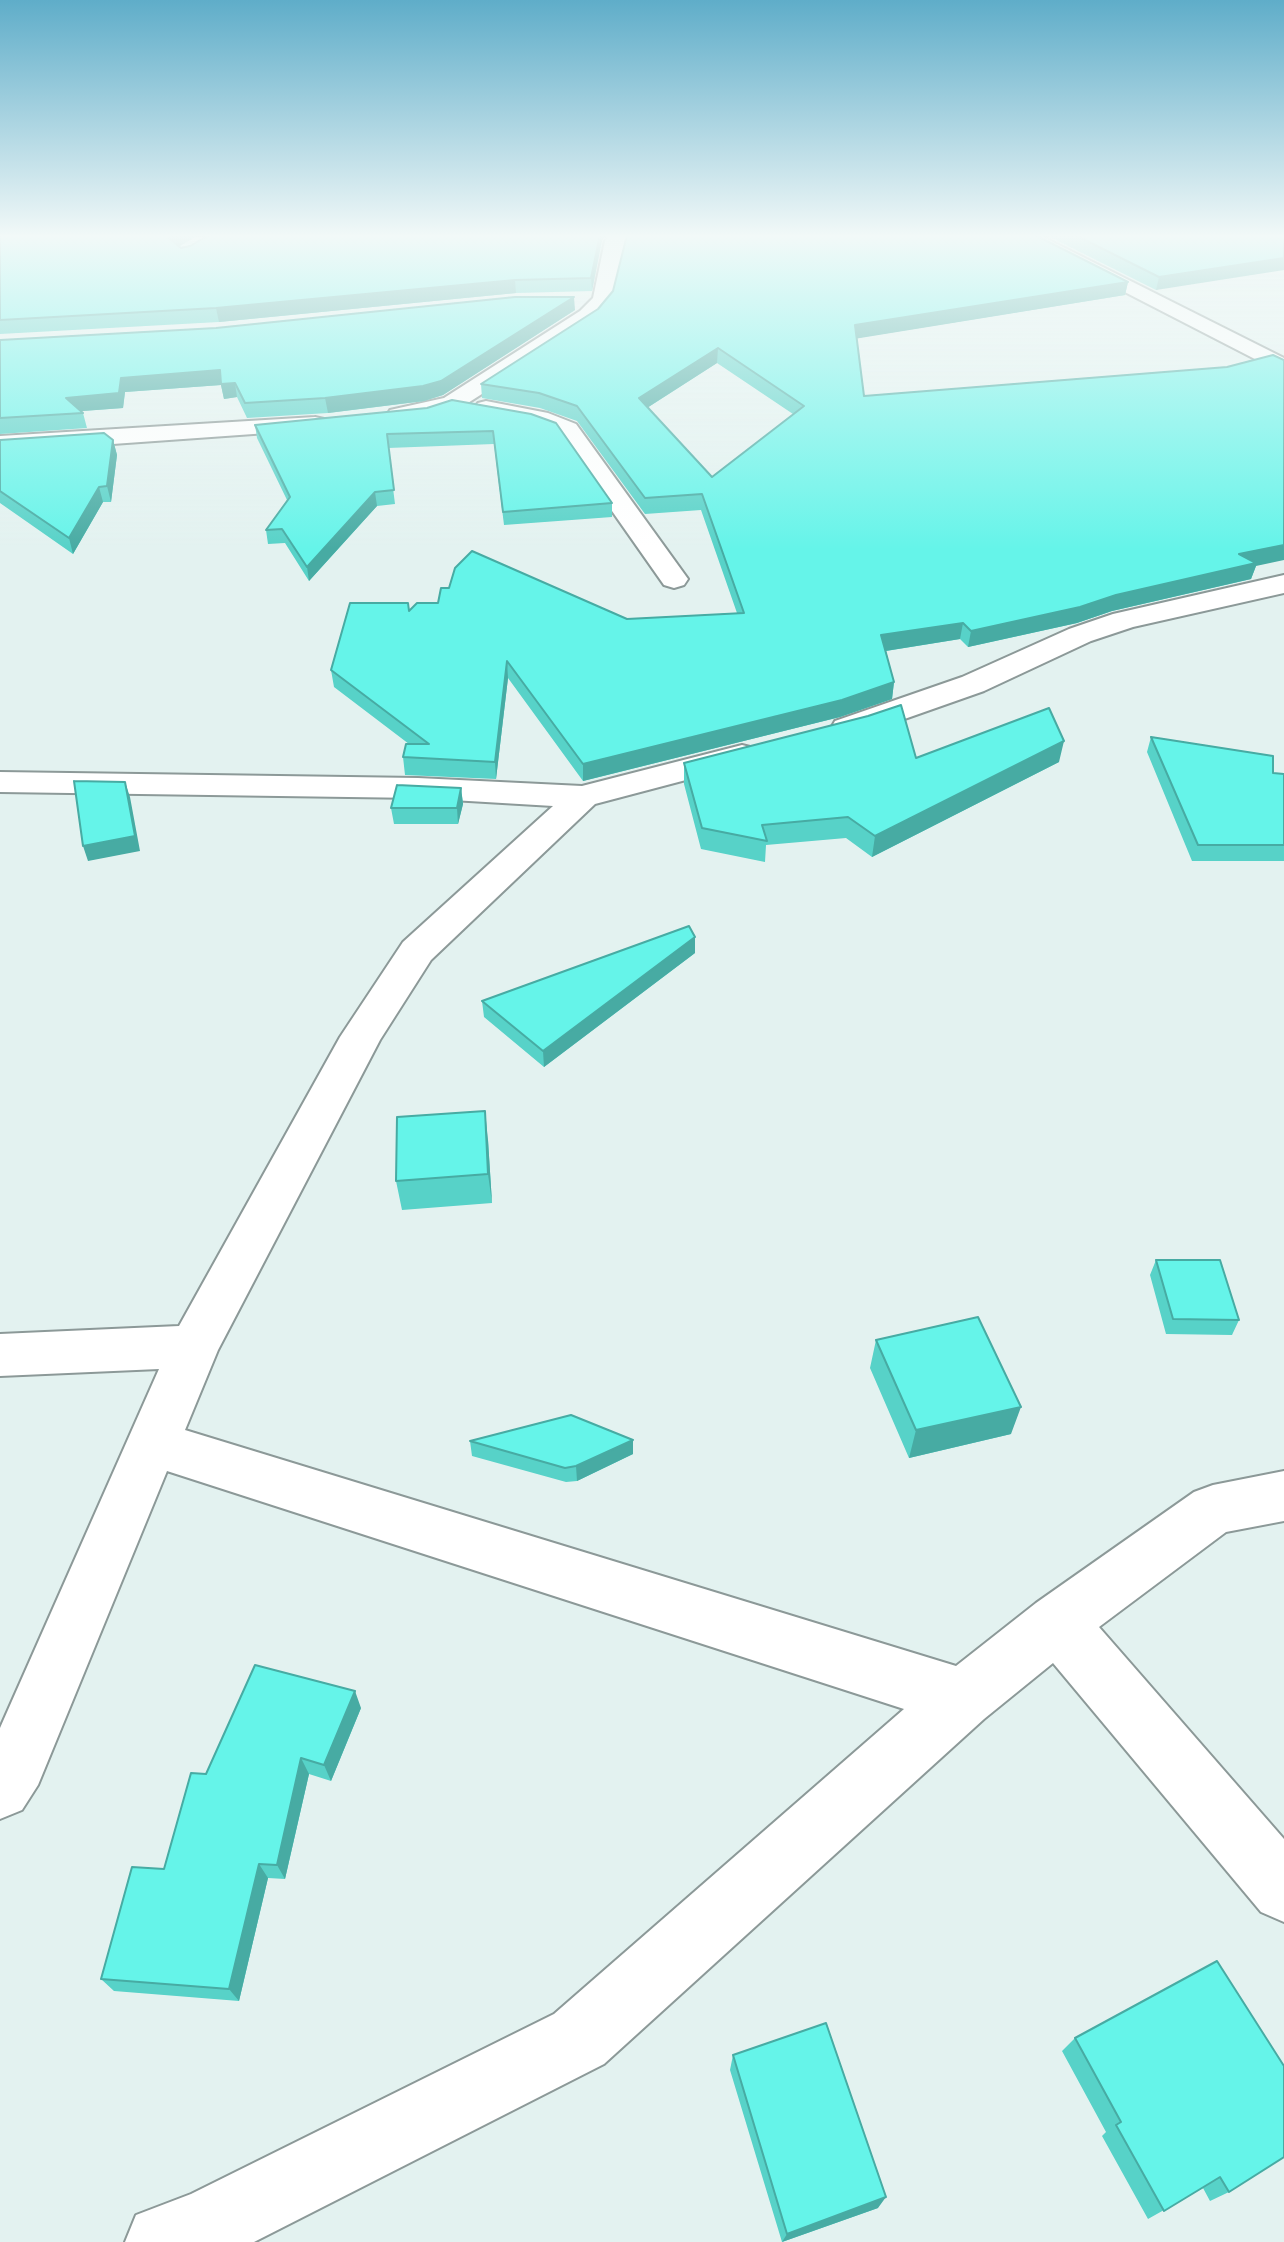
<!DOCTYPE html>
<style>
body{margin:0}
canvas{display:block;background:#e3f2f0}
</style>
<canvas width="1284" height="2242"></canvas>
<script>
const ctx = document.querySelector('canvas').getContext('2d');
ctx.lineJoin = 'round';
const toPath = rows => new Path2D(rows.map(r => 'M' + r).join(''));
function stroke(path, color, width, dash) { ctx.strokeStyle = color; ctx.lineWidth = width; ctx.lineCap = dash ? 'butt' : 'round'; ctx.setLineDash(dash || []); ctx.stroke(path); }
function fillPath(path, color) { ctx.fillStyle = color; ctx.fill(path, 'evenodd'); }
const minor = toPath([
 [609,235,629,235,625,242,613,300,596,321,460,408,428,418,399,422,390,420,387,415,390,410,444,398,580,311,593,298,605,241,609,235],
 [1014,235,1039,235,1284,358,1284,374,1014,235],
 [486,401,548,413,576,424,688,579,684,585,674,588,664,585,558,434,533,424,478,413,474,408,478,403,486,401],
 [315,417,324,419,327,424,324,429,0,452,0,436,315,417],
 [1284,575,1284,593,1133,627,1091,641,984,691,859,735,847,738,835,735,831,728,835,721,962,677,1069,629,1113,614,1284,575],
 [742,745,754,748,759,755,754,762,595,804,431,960,380,1040,218,1350,185,1430,956,1666,1036,1603,1194,1492,1213,1485,1284,1471,1284,1521,1226,1532,1099,1627,1284,1839,1284,1922,1261,1912,1053,1663,984,1719,604,2064,254,2242,125,2242,136,2215,191,2194,554,2014,904,1709,167,1471,38,1785,22,1810,0,1819,0,1728,159,1369,0,1376,0,1334,179,1326,340,1037,403,942,553,806,418,798,0,792,0,772,418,778,582,786,742,745]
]);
const wall = toPath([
 [0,235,198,235,180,246,181,248,190,246,209,235,605,235,602,240,592,291,516,293,219,322,0,334],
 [1046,235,1284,235,1156,290],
 [1128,282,1125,295,857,338,864,396,1256,566,1251,579,1112,611,1077,623,968,647,960,639,886,651,894,682,892,699,840,717,583,781,508,678,496,779,405,775,403,757,409,744,334,687,331,670,409,611,627,619,737,613,701,510,645,514,577,421,540,408,482,398,481,384,598,309,613,291],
 [717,363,793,414,712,477,647,408],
 [575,310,443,395,424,401,328,413,247,418,237,397,224,399,221,385,125,392,123,408,81,411,83,413,87,428,0,434,0,340],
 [452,400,612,503,612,517,504,525,494,444,388,448,395,504,377,506,309,581,285,543,268,544,266,530,287,500,257,438,255,425,427,408],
 [0,440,113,440,117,455,111,502,103,502,73,554,0,503],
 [1151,737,1273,773,1284,774,1284,861,1192,861,1147,752],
 [916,758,1059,762,872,857,846,838,766,845,765,862,701,849,684,784,684,763],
 [461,788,463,804,458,824,394,824,391,808],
 [695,953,544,1067,484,1017,482,1001],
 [488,1140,492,1203,402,1210,396,1181],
 [1156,1260,1239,1320,1232,1335,1166,1334,1150,1275],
 [876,1340,1011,1434,909,1458,870,1368],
 [470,1441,633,1454,577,1481,566,1482,472,1456],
 [361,1708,331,1781,309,1774,285,1879,268,1878,239,2001,114,1991,101,1979,164,1869,206,1774],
 [1217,1961,1229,2192,1210,2201,1203,2188,1148,2219,1102,2136,1106,2132,1062,2051,1075,2038],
 [733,2055,878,2208,782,2242,730,2070]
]);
const shadedWall = toPath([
 [174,235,198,235,172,251,169,238],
 [600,235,605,235,602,240,592,291,591,278],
 [1284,258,1284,270,1156,290,1159,277],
 [515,280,516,293,219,322,216,308],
 [1128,282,1125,295,854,339,855,325],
 [574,297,575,310,443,395,424,401,328,413,325,398],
 [718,348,717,363,639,413,639,398],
 [220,370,235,383,237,397,224,399,221,385,125,392,123,408,70,412,66,398,121,378],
 [113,440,117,455,111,502,107,486],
 [99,487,103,502,73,554,69,538],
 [375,492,377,506,309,581,307,567],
 [1284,545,1284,560,1256,566,1251,579,1112,611,1077,623,968,647,971,631,1116,595,1239,554],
 [963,623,960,639,879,652,881,635],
 [507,661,508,678,496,779,495,762],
 [894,682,892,699,840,717,583,781,583,764],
 [1064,741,1059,762,872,857,875,836],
 [125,782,130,797,140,851,88,861,83,846],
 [461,788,463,804,458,824,457,808],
 [695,937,695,953,544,1067,543,1051],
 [485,1111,488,1140,492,1203,488,1174],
 [1021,1407,1011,1434,909,1458,916,1430],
 [633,1440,633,1454,577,1481,576,1466],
 [355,1691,361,1708,331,1781,324,1765],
 [301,1758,309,1774,285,1879,277,1865],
 [259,1864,268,1878,239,2001,229,1989],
 [886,2197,878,2208,782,2242,787,2234]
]);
const building = toPath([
 [0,235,174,235,169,238,181,248,190,246,209,235,600,235,591,278,515,280,216,308,0,320,0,235],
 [627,235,1035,235,1128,282,855,325,864,396,1227,367,1273,355,1284,360,1284,545,1239,554,1256,563,1116,595,1080,607,971,631,963,623,881,635,894,682,842,700,583,764,507,661,495,762,403,757,406,744,429,744,331,670,350,603,408,603,409,611,417,603,438,603,441,588,449,588,455,568,472,551,627,619,744,613,702,494,645,498,577,406,539,393,481,384,598,309,613,291,627,235],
 [718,348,804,406,712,477,639,398,718,348],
 [1075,235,1284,235,1284,258,1159,277,1075,235],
 [515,297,574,297,441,381,423,386,325,398,245,403,235,383,221,384,220,370,121,378,119,393,66,398,83,413,0,418,0,340,216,328,515,297],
 [452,400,531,414,556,423,612,503,503,512,493,431,387,434,394,490,375,492,307,567,282,529,266,530,290,497,255,425,427,408,452,400],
 [104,433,113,440,107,486,99,487,69,538,0,491,0,440,104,433],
 [901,705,916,758,1049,708,1064,741,875,836,848,817,762,825,767,841,702,828,684,763,868,716,901,705],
 [1151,737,1273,756,1273,773,1284,774,1284,845,1198,845,1151,737],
 [74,781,125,782,135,836,83,846,74,781],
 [397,785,461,788,457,808,391,808,397,785],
 [689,926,695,937,543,1051,482,1001,689,926],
 [485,1111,488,1174,396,1181,397,1117,485,1111],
 [1156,1260,1220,1260,1239,1320,1173,1319,1156,1260],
 [978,1317,1021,1407,916,1430,876,1340,978,1317],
 [571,1415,633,1440,576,1466,565,1468,470,1441,571,1415],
 [255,1665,355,1691,324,1765,301,1758,277,1865,259,1864,229,1989,101,1979,132,1867,164,1869,191,1773,206,1774,255,1665],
 [1217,1961,1284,2066,1284,2157,1229,2192,1220,2177,1164,2211,1116,2125,1121,2122,1075,2038,1217,1961],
 [826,2023,886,2197,787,2234,733,2055,826,2023]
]);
stroke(minor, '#8c9998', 4);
fillPath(minor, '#fff');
fillPath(wall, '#57d2c8');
fillPath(shadedWall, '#47aba3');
fillPath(building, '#65f4e9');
stroke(building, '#47aba3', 2);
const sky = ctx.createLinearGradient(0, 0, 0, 549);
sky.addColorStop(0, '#5fadc9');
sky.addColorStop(0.43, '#f2f9f8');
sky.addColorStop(1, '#f2f9f800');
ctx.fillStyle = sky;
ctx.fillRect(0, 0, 1284, 549);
</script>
